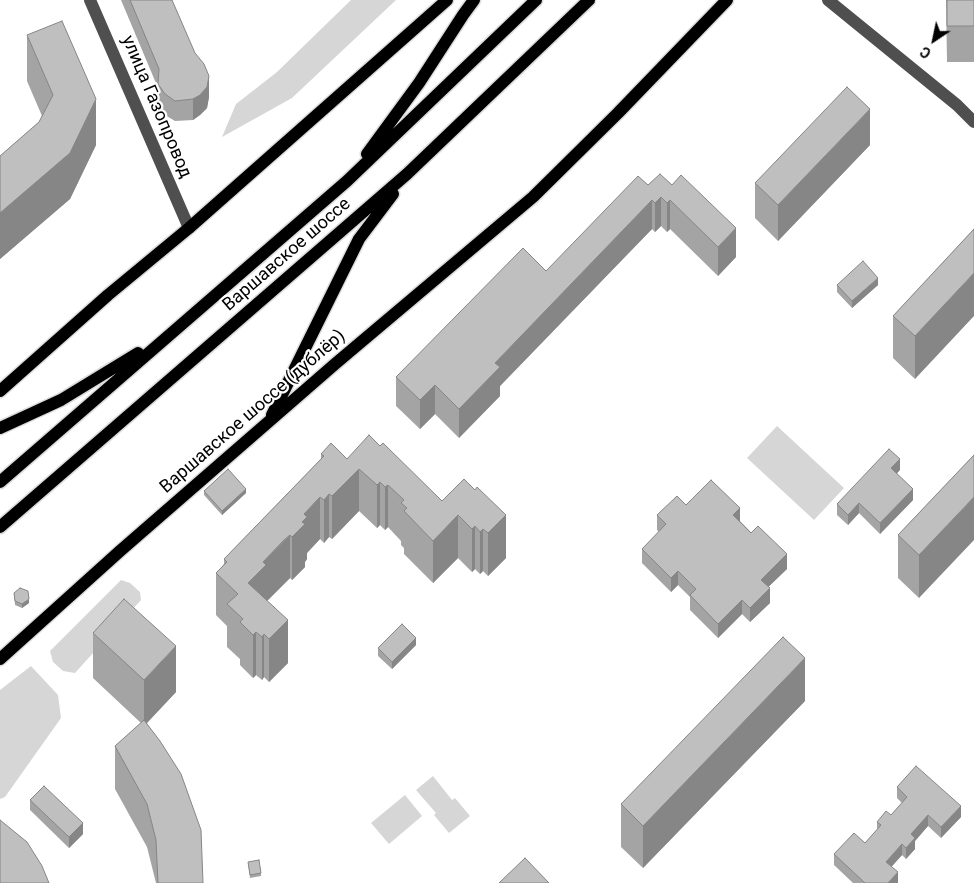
<!DOCTYPE html>
<meta charset="utf-8">
<style>
body{margin:0}
#map{position:relative;width:974px;height:883px;overflow:hidden;background:#fff;font-family:Roboto,sans-serif}
canvas{display:block}
.north{position:absolute;left:909px;top:15px;width:50px;height:50px;-webkit-text-stroke:4px #fff;paint-order:stroke;rotate:214deg;font-size:14px;font-weight:700;line-height:20px;text-align:center;color:#000}
.north::after{content:'';display:block;margin:auto;width:18px;height:22px;background:#000;clip-path:polygon(50% 0,100% 100%,50% 72%,0 100%)}
</style>
<div id="map">
<canvas width="974" height="883"></canvas>
<div class="north">С</div>
</div>
<script>
const ctx = document.querySelector('canvas').getContext('2d');
ctx.lineJoin = 'round';
function fillPath(path, color) { ctx.fillStyle = color; ctx.fill(path, 'evenodd'); }
const toPath = rows => new Path2D(rows.map(r => 'M' + r).join(''));
function stroke(path, color, width, dash) { ctx.strokeStyle = color; ctx.lineWidth = width; ctx.lineCap = dash ? 'butt' : 'round'; ctx.setLineDash(dash || []); ctx.stroke(path); }
function label(font, color, halo, rows, align = 'center') {
  ctx.font = font + ' Roboto,sans-serif'; ctx.lineWidth = 4.5; ctx.setLineDash([]); ctx.textBaseline = 'middle'; ctx.strokeStyle = halo; ctx.fillStyle = color; for (const [text, x, y, turn = 0] of rows) {
    ctx.save(); ctx.translate(x, y); ctx.rotate((+turn || 0) * Math.PI / 180); ctx.textAlign = isNaN(turn) ? turn : align; if (halo) ctx.strokeText(text, 0, 0); ctx.fillText(text, 0, 0); ctx.restore();
  }
}
const green = toPath([
 [351,0,396,0,292,98,222,137,236,104,277,72],
 [777,426,844,488,814,520,747,458],
 [121,580,130,583,140,592,141,600,75,673,63,671,53,662,50,651],
 [31,666,58,695,61,718,5,797,0,799,0,690],
 [433,776,452,800,455,798,470,816,449,833,434,815,436,813,416,790],
 [405,795,422,816,389,844,371,823]
]);
const minor = toPath([
 [90,0,189,228],
 [828,0,957,105,974,122]
]);
const major = toPath([
 [367,154,419,83,463,15,474,0],
 [0,391,108,295,189,228,447,0],
 [272,415,359,239,393,194],
 [0,428,61,400,138,353],
 [0,482,347,181,536,0],
 [0,527,407,174,589,0],
 [0,659,120,551,335,364,533,197,618,113,727,0]
]);
const wall = toPath([
 [121,0,172,0,209,97,207,108,200,115,193,120,175,121,165,115,158,104,158,88],
 [946,0,974,0,974,62,947,62],
 [27,35,96,145,70,199,0,259,0,156,39,122,42,116,27,81],
 [870,145,778,241,755,218,755,183],
 [648,185,672,185,736,257,718,276,670,229,667,232,661,226,655,232,652,229,500,386,500,396,459,438,435,414,420,429,396,406,396,377,546,271],
 [974,229,915,379,893,358,893,316],
 [837,285,878,285,852,308,837,292],
 [321,454,347,459,442,501,464,479,506,558,488,576,483,571,480,574,475,569,472,572,458,558,433,583,404,554,404,548,401,545,401,541,388,527,385,530,380,525,377,528,359,511,332,539,329,537,324,543,320,539,307,553,307,559,305,562,305,567,292,580,290,578,267,601,288,663,269,682,264,677,262,680,256,675,253,678,240,665,240,659,227,647,227,626,216,615,216,573,224,564,224,559,321,459],
 [974,455,919,598,898,578,898,535],
 [900,470,897,473,913,500,880,534,859,513,848,525,837,515,837,504],
 [204,491,246,493,222,515,204,495],
 [686,505,740,521,787,569,768,587,770,603,750,622,742,614,718,638,690,610,690,597,678,585,671,592,642,563,642,549,659,532,657,530,657,515],
 [14,593,29,603,22,608,15,605],
 [93,633,176,692,147,723,203,883,156,883,147,847,115,789,115,746,141,723,93,678],
 [416,645,392,669,378,656,378,648],
 [805,701,643,868,621,847,621,804],
 [897,787,961,817,941,838,928,826,915,841,915,849,906,859,902,855,891,867,898,883,853,883,834,865,834,854,865,843,877,830,877,822,891,815,902,803,897,798],
 [30,800,83,834,69,848,30,810],
 [248,862,261,873,261,876,250,878]
]);
const shadedWall = toPath([
 [209,76,209,97,207,108,200,115,193,120,193,99],
 [96,99,96,145,70,199,0,259,0,213],
 [870,109,870,145,778,241,778,205],
 [661,197,661,226,655,232,655,203],
 [652,200,652,229,500,386,500,396,459,438,459,409,495,363],
 [670,200,670,229,667,232,667,203],
 [736,228,736,257,718,276,718,247],
 [974,273,974,316,915,379,915,336],
 [878,278,878,285,852,308,852,301],
 [435,385,435,414,420,429,420,400],
 [900,459,900,470,891,479,891,468],
 [359,469,359,511,332,539,332,496],
 [380,482,380,525,377,528,377,485],
 [388,485,388,527,385,530,385,487],
 [246,489,246,493,222,515,222,511],
 [913,489,913,500,880,534,880,523],
 [329,494,329,537,324,543,324,500],
 [320,497,320,539,307,553,307,559,305,562,305,567,292,580,292,537,302,522,304,514],
 [974,497,974,540,919,598,919,555],
 [859,503,859,513,848,525,848,515],
 [740,508,740,522,733,515],
 [458,515,458,558,433,583,433,541],
 [506,515,506,558,488,576,488,533],
 [475,526,475,569,472,572,472,529],
 [483,529,483,571,480,574,480,532],
 [290,535,290,578,266,602,248,583,263,562],
 [787,554,787,569,761,594,761,580],
 [678,571,678,585,671,592,671,578],
 [770,588,770,603,750,622,750,608],
 [29,599,29,603,22,608,22,604],
 [742,600,742,614,718,638,718,624],
 [288,620,288,663,269,682,269,639],
 [256,632,256,675,253,678,253,635],
 [264,634,264,677,262,680,262,637],
 [416,638,416,645,392,669,392,662],
 [176,646,176,692,144,726,144,680],
 [805,658,805,701,643,868,643,826],
 [961,806,961,817,941,838,941,827],
 [928,815,928,826,915,841,915,849,906,859,906,848,911,834],
 [83,823,83,834,69,848,69,837],
 [902,844,902,855,886,873,886,862],
 [898,872,898,883,888,883]
]);
const building = toPath([
 [130,0,172,0,195,53,204,64,209,76,207,87,200,95,193,99,175,101,165,94,158,84,159,69,130,0],
 [947,0,974,0,974,26,947,26,947,0],
 [62,21,96,99,70,153,0,213,0,156,39,122,53,95,27,35,62,21],
 [847,87,870,109,778,205,755,183,847,87],
 [660,174,672,185,681,175,736,228,718,247,670,200,667,203,661,197,655,203,652,200,495,363,500,367,459,409,435,385,420,400,396,377,523,248,546,271,638,176,648,185,660,174],
 [974,229,974,273,915,336,893,316,974,229],
 [863,261,878,278,852,301,837,285,863,261],
 [369,435,380,446,383,443,442,501,464,479,475,490,477,487,506,515,488,533,483,529,480,532,475,526,472,529,458,515,433,541,404,511,407,508,401,503,404,500,388,485,385,487,380,482,377,485,359,469,332,496,329,494,324,500,320,497,304,514,307,517,302,522,305,524,292,537,290,535,283,541,263,562,266,565,248,583,288,620,269,639,264,634,262,637,256,632,253,635,240,622,243,619,227,604,238,594,216,573,227,562,224,559,324,456,321,454,331,443,347,459,369,435],
 [889,449,900,459,891,468,913,489,880,523,859,503,848,515,837,504,889,449],
 [974,455,974,497,919,555,898,535,974,455],
 [228,469,246,489,222,511,204,491,228,469],
 [711,480,740,508,733,515,751,533,758,526,787,554,761,580,770,588,750,608,742,600,718,624,690,595,696,589,678,571,671,578,642,549,666,524,657,515,677,496,686,505,711,480],
 [20,588,28,591,29,599,22,604,15,601,14,593,20,588],
 [124,599,176,646,144,680,93,633,124,599],
 [402,624,416,638,392,662,378,648,402,624],
 [783,637,805,658,643,826,621,804,783,637],
 [144,720,160,741,181,774,201,830,203,883,158,883,156,840,147,804,115,746,144,720],
 [916,766,961,806,941,827,928,815,911,834,915,838,906,848,902,844,886,862,898,872,888,883,865,883,834,854,854,833,865,843,881,825,877,822,886,811,891,815,907,797,897,787,916,766],
 [44,786,83,823,69,837,30,800,44,786],
 [0,820,27,842,42,866,49,883,0,883,0,820],
 [525,858,549,883,499,883,525,858],
 [259,860,261,873,250,875,248,862,259,860]
]);
const streetNames = [
 ["улица Газопровод",156,107,67],
 ["Варшавское шоссе",287,255,-41],
 ["Варшавское шоссе (дублёр)",253,412,-41]
];
fillPath(green, '#d6d6d6');
stroke(major, '#dbdbdb', 15);
stroke(minor, '#4f4f4f', 12);
stroke(major, '#000', 12);
fillPath(wall, '#a4a4a4');
fillPath(shadedWall, '#868686');
fillPath(building, '#bfbfbf');
stroke(building, '#868686', 1);
label('18px', '#000', '#fff', streetNames);
</script>
